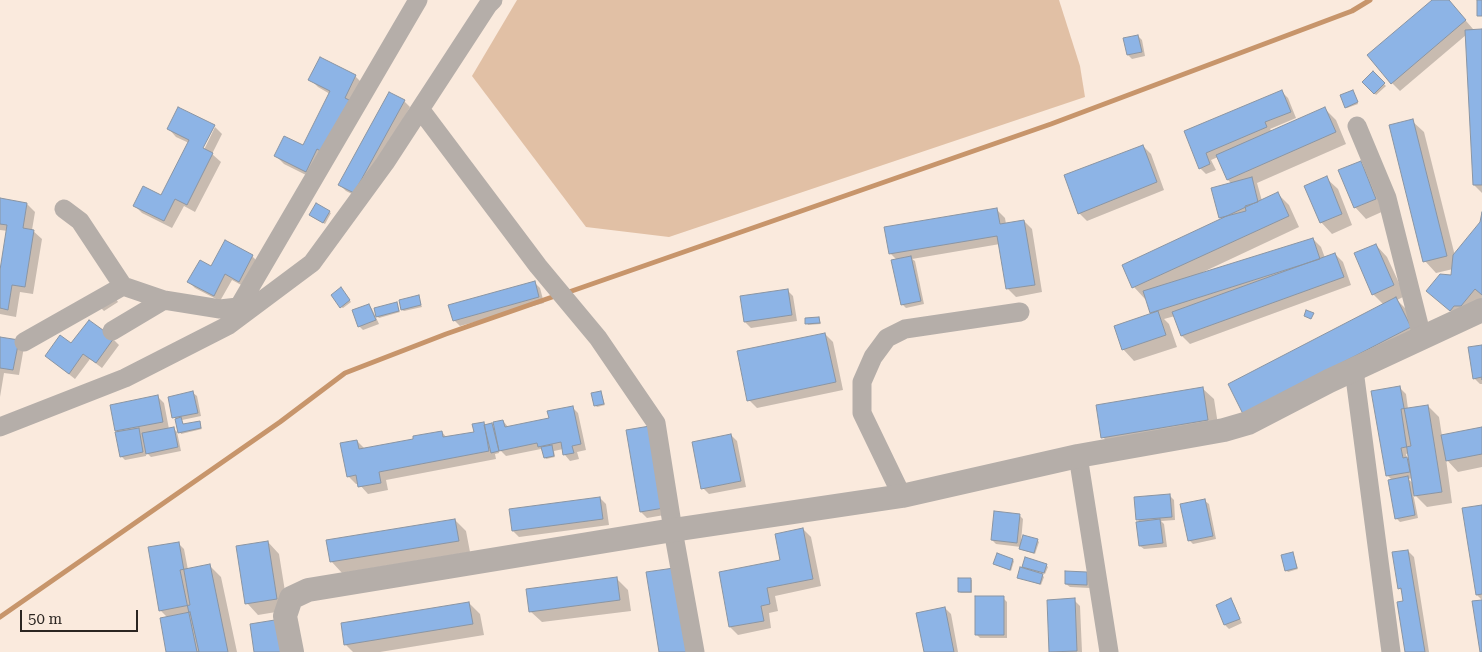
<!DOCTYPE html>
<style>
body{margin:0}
#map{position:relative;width:1482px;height:652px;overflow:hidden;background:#faeadd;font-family:"Roboto Serif",serif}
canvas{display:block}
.scale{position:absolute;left:20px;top:610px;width:118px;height:22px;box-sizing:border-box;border:2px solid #2b2521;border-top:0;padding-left:6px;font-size:15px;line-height:18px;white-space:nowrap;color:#2b2521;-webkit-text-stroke:4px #faeadd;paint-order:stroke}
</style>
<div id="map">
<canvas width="1482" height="652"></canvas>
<div class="scale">50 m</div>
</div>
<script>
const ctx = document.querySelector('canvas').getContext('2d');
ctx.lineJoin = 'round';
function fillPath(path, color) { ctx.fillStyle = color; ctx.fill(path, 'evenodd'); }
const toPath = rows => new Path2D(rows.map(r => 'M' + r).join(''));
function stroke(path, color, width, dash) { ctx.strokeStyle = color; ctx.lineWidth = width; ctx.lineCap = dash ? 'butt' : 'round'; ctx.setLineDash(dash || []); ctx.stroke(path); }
const green = toPath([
 [517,0,1059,0,1080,66,1085,97,669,237,586,227,472,76]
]);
const shadow = toPath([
 [1434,0,1448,0,1473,29,1470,31,1482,31,1482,193,1474,185,1466,35,1400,91,1392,83],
 [1138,36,1142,40,1145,56,1132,59,1128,55],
 [320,59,355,76,363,84,314,179,284,164,276,156,303,147,330,94,318,87,310,79],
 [1373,73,1386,86,1376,95,1364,82],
 [1282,92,1288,98,1296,118,1270,129,1272,132,1325,109,1336,120,1346,144,1257,183,1262,201,1278,194,1289,205,1299,227,1201,273,1202,274,1313,239,1321,247,1325,258,1335,254,1343,262,1351,285,1190,344,1182,336,1175,316,1164,319,1169,324,1177,347,1134,361,1123,349,1153,315,1146,298,1145,299,1134,287,1222,220,1220,217,1232,184,1228,180,1218,157,1211,160,1216,170,1206,174,1200,168,1185,131],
 [1354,93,1358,104,1347,108,1346,107],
 [404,101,410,107,360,198,346,191,340,185],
 [1412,121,1424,132,1455,256,1481,223,1482,214,1482,298,1469,314,1459,318,1427,291,1452,276,1453,269,1436,273,1425,261],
 [214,126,222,134,212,154,221,162,195,212,184,206,172,228,142,213,134,205,162,197,189,143,176,137,169,129],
 [212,127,215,127,202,154,199,153],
 [1143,146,1151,154,1164,190,1087,221,1079,213],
 [1360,163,1372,174,1386,210,1366,219,1355,207],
 [1326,178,1338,189,1352,225,1332,234,1321,222],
 [0,200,27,204,35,212,32,230,42,239,33,294,20,292,16,317,0,314,0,278,8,231,0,230],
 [997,210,1005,218,1006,224,1024,221,1032,229,1042,292,1016,297,1008,289,1000,244,912,259,915,261,924,304,906,308,902,304,897,260,890,253],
 [329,212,331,213,325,224,312,217],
 [1376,245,1387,257,1405,296,1397,300,1407,310,1421,338,1255,424,1384,305,1373,294],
 [252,256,258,262,245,287,232,280,220,301,195,288,189,282,212,267],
 [534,282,540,288,544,303,460,326,454,320],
 [342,290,351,302,343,308,341,307],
 [787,290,793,296,797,321,751,328,745,322],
 [111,291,118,302,104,311,100,307],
 [418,296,422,307,404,311,402,310,400,301],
 [396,303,400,312,379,318,377,316],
 [369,305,372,309,379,324,363,330,359,326],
 [819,318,821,324,808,325,807,323],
 [825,334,833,342,843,390,757,408,749,400],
 [0,338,24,347,19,375,4,373,0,397],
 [113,339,119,345,102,368,90,359,75,379,46,356,71,345],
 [1482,346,1482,384,1480,384,1474,378],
 [1202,388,1214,399,1219,431,1114,449,1103,437],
 [1400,388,1406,394,1408,409,1428,406,1439,417,1442,436,1482,429,1482,467,1458,472,1446,459,1452,503,1427,507,1413,493,1418,518,1400,522,1396,518,1393,481,1387,475],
 [1409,453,1411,463,1407,459,1406,454],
 [1413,478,1414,484,1408,479],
 [601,392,605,405,597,407,595,405],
 [193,393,197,396,201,416,182,420,183,425,199,422,202,429,181,434,177,420,174,417],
 [158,397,164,403,169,429,173,428,177,432,181,451,151,457,146,452,146,456,125,460,121,456,119,433,117,431],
 [572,407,578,413,586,450,577,452,579,459,570,461,565,455,563,449,554,451,555,457,546,459,541,449,506,456,498,448,499,453,495,454,496,459,386,480,388,490,368,494,359,484,356,484,348,476,357,441,365,449,415,440,442,432,447,438,475,433,483,424,485,426,491,424,495,428,503,421,509,428,550,418],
 [627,431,670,514,647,518,641,512],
 [731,435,737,441,746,487,709,494,703,488],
 [1170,496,1174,500,1175,520,1161,521,1164,524,1167,547,1144,549,1140,546,1141,523,1137,519],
 [600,498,606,504,609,525,519,537,513,531],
 [1205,501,1209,504,1216,539,1193,544,1189,540],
 [1482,507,1482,600,1477,595],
 [1019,515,1023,519,1021,542,1037,540,1039,542,1035,554,1022,550,1021,547,996,544,992,540],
 [455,520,466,531,470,552,342,573,331,561],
 [803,529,811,537,821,586,775,596,778,611,769,613,771,628,738,635,730,627,720,573,781,561],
 [268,542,279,554,288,610,258,615,247,603],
 [178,543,184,549,188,570,209,565,221,577,237,652,168,652,168,618,160,610],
 [1408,551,1414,557,1429,652,1406,652,1405,602,1404,593,1399,588],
 [1293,553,1298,569,1288,572,1286,570],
 [1013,560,1014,561,1011,571,994,564],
 [1046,565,1048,567,1045,574,1039,572,1044,577,1041,585,1018,577,1028,571,1023,566],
 [1087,573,1090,577,1090,588,1070,587,1066,584],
 [617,579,628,590,631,611,542,622,530,611],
 [970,579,972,580,972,593,961,593,959,592],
 [1003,598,1007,602,1007,638,980,638,976,634],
 [1074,600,1080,606,1082,652,1051,652,1048,601],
 [1230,600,1234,604,1242,623,1229,629,1225,625,1217,605],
 [469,603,480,614,484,635,380,652,353,652,345,644],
 [945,608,951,614,958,652,925,652]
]);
const stream = toPath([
 [566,293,1051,124,1352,11,1370,0],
 [0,617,280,422,345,373,446,334,558,295]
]);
const building = toPath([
 [1432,0,1449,0,1466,20,1391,84,1367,55,1432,0],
 [1477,0,1482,0,1482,16,1477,16,1477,0],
 [1482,29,1482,185,1473,185,1465,30,1482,29],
 [1138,35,1142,52,1127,55,1123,38,1138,35],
 [320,57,356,75,345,98,355,103,326,154,317,149,306,172,274,156,284,136,303,145,330,91,308,80,320,57],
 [1373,71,1385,83,1374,94,1362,82,1373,71],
 [1282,90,1291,112,1265,122,1267,127,1206,153,1210,164,1199,169,1184,131,1282,90],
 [1353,90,1358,102,1345,108,1340,95,1353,90],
 [389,92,405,100,354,193,338,185,389,92],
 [178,107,215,125,203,148,213,153,187,205,175,199,164,221,133,206,143,186,161,195,189,140,167,129,178,107],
 [1325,107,1336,132,1227,180,1216,155,1325,107],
 [1413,119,1447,256,1423,262,1389,125,1413,119],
 [1143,145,1157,182,1078,214,1064,175,1143,145],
 [1361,161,1376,199,1354,208,1338,170,1361,161],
 [1327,176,1342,214,1320,223,1304,186,1327,176],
 [1252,177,1258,202,1245,206,1246,211,1219,218,1211,188,1252,177],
 [1278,192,1289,216,1132,288,1122,265,1278,192],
 [0,198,27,203,23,228,34,230,25,287,12,285,8,310,0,308,0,270,7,225,0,224,0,198],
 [316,203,330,211,323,223,309,215,316,203],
 [997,208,1000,224,1024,220,1035,285,1006,289,997,236,889,254,884,227,997,208],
 [1482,212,1482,295,1475,289,1461,306,1454,306,1450,311,1426,291,1440,274,1451,275,1453,255,1480,222,1482,212],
 [1313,238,1320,259,1150,313,1143,291,1313,238],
 [225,240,253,255,239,282,225,274,214,296,187,282,200,260,211,266,225,240],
 [1376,244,1394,285,1372,295,1354,253,1376,244],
 [1335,253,1344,277,1181,336,1172,312,1335,253],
 [911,256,921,301,901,305,891,260,911,256],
 [535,281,539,297,453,321,448,305,535,281],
 [341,287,350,300,340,308,331,295,341,287],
 [788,289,792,315,744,322,740,296,788,289],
 [419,295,421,305,401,310,399,300,419,295],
 [1396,297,1411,327,1243,414,1228,384,1396,297],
 [397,302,399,311,376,317,374,308,397,302],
 [369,304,376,320,358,327,352,310,369,304],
 [1306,310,1314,313,1311,319,1304,316,1306,310],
 [1158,311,1166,335,1122,350,1114,326,1158,311],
 [819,317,820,323,805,324,805,318,819,317],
 [89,320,114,338,96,363,83,354,69,374,45,356,60,335,71,343,89,320],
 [825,333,836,382,747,401,737,351,825,333],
 [0,337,19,340,13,370,0,368,0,337],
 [1482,345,1482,380,1482,377,1473,379,1468,347,1482,345],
 [1400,386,1411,446,1401,448,1403,458,1407,457,1410,472,1386,476,1371,391,1400,386],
 [1203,387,1208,420,1101,438,1096,405,1203,387],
 [193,391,198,413,172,418,168,397,193,391],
 [601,391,604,404,594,406,591,393,601,391],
 [158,395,163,422,115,431,110,405,158,395],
 [1428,405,1442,492,1414,496,1401,409,1428,405],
 [573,406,581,444,572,446,574,453,563,455,561,442,538,447,537,443,499,451,493,422,503,420,505,427,549,418,547,411,573,406],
 [181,417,183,424,200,421,201,428,178,433,175,419,181,417],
 [484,422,489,451,379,472,381,483,358,487,356,475,347,477,340,443,357,440,359,449,413,439,413,436,442,431,443,437,474,432,472,424,484,422],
 [492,423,499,451,491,453,484,425,492,423],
 [650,426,664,508,640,512,626,430,650,426],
 [174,427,178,447,146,454,142,433,174,427],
 [1482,427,1482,454,1446,461,1441,435,1482,427],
 [139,428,143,452,120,457,115,432,139,428],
 [731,434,741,481,701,489,692,442,731,434],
 [552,445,554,456,544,458,541,447,552,445],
 [1408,476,1415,515,1395,519,1388,480,1408,476],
 [1170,494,1172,517,1136,520,1134,497,1170,494],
 [600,497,603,519,512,531,509,509,600,497],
 [1205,499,1213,536,1188,541,1180,504,1205,499],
 [1482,505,1482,594,1476,595,1462,508,1482,505],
 [994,511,1020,514,1017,543,991,540,994,511],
 [455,519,459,541,330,562,326,540,455,519],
 [1160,519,1163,543,1139,546,1136,522,1160,519],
 [803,528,813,579,767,588,770,604,761,606,764,621,729,627,719,572,780,560,775,534,803,528],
 [1023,535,1038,539,1034,553,1019,549,1023,535],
 [268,541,277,599,245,604,236,546,268,541],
 [179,542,190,605,159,611,148,547,179,542],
 [1408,550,1425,652,1405,652,1397,602,1403,601,1401,588,1398,589,1392,552,1408,550],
 [1293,552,1297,568,1285,571,1281,555,1293,552],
 [997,553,1013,559,1010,570,993,564,997,553],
 [1025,557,1047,564,1044,573,1022,567,1025,557],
 [210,564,228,652,197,652,180,570,210,564],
 [1020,567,1043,574,1040,584,1017,578,1020,567],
 [674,568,687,652,659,652,646,572,674,568],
 [1065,571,1087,572,1087,585,1065,584,1065,571],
 [617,577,620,600,529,612,526,589,617,577],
 [958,578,971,578,971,592,958,592,958,578],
 [975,596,1004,596,1004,635,975,635,975,596],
 [1075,598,1077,651,1049,652,1047,600,1075,598],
 [1231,598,1240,619,1224,625,1216,605,1231,598],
 [1482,600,1482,652,1480,652,1472,601,1482,600],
 [469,602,473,624,344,645,341,623,469,602],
 [945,607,954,652,924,652,916,613,945,607],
 [190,612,199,652,166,652,160,618,190,612],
 [281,619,287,652,254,652,250,624,281,619]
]);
const minor = toPath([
 [420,109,538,266,598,338,656,423,673,530,695,652],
 [1357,126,1387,198,1422,337],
 [64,209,80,221,123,286,164,300,220,309,238,307],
 [231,320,418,0],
 [112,331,164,300],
 [24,342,123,286],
 [1354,370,1391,652],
 [0,427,125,378,229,325,312,263,385,163,488,5,493,0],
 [1078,456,1109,652],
 [902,496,862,413,862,382,873,357,887,338,905,329,1020,312]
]);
const tertiary = toPath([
 [292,652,285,616,291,598,308,590,673,530,902,496,1078,456,1224,430,1248,423,1329,381,1482,310]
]);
fillPath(green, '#e1c0a5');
fillPath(shadow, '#0003');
stroke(stream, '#c7956b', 5);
fillPath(building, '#8db4e6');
stroke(building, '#8a95a3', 1);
stroke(minor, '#b5aea9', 19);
stroke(tertiary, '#b5aea9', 24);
</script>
